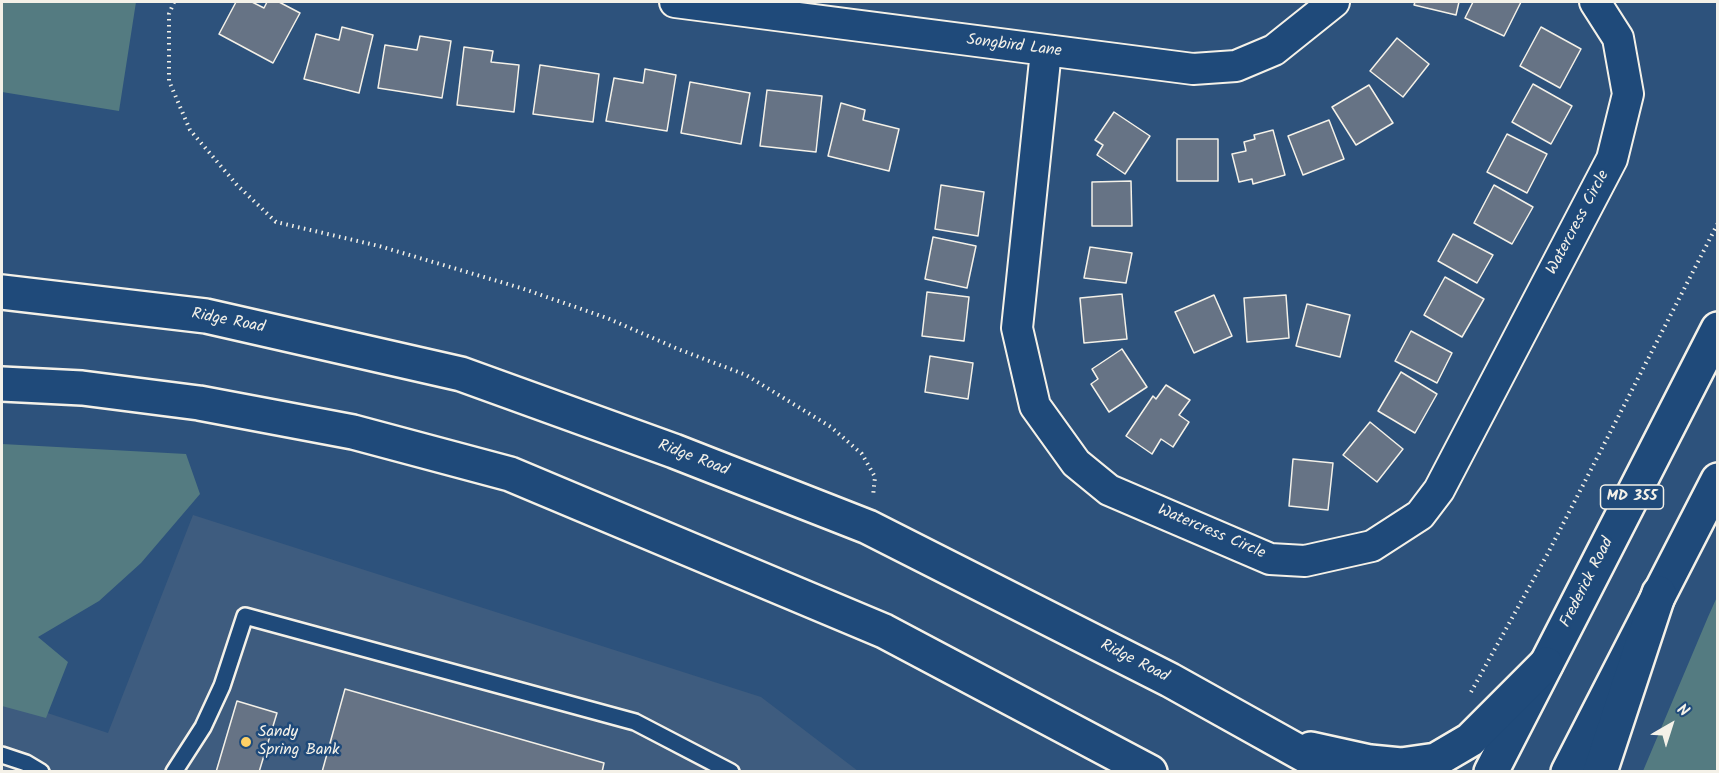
<!DOCTYPE html>
<style>
body{margin:0}
#map{position:relative;width:1719px;height:773px;overflow:hidden;background:#2d527c;font-family:Kalam,sans-serif}
canvas{display:block}
.frame{position:absolute;inset:0;border:3px solid #f4f1e8;pointer-events:none}
.north{position:absolute;left:1641px;top:695px;width:60px;height:60px;-webkit-text-stroke:4px #1f4a7a;paint-order:stroke;rotate:39deg;font-size:16px;font-weight:700;line-height:24px;text-align:center;color:#f4f1e8}
.north::after{content:'';display:block;margin:auto;width:21px;height:27px;background:#f4f1e8;clip-path:polygon(50% 0,100% 100%,50% 72%,0 100%)}
</style>
<div id="map">
<canvas width="1719" height="773"></canvas>
<div class="frame"></div>
<div class="north">N</div>
</div>
<script>
const ctx = document.querySelector('canvas').getContext('2d');
ctx.lineJoin = 'round';
function fillPath(path, color) { ctx.fillStyle = color; ctx.fill(path, 'evenodd'); }
const toPath = rows => new Path2D(rows.map(r => 'M' + r).join(''));
function stroke(path, color, width, dash) { ctx.strokeStyle = color; ctx.lineWidth = width; ctx.lineCap = dash ? 'butt' : 'round'; ctx.setLineDash(dash || []); ctx.stroke(path); }
function label(font, color, halo, rows, align = 'center') {
  ctx.font = font + ' Kalam,sans-serif'; ctx.lineWidth = 5; ctx.setLineDash([]); ctx.textBaseline = 'middle'; ctx.strokeStyle = halo; ctx.fillStyle = color; for (const [text, x, y, turn = 0] of rows) {
    ctx.save(); ctx.translate(x, y); ctx.rotate((+turn || 0) * Math.PI / 180); ctx.textAlign = isNaN(turn) ? turn : align; if (halo) ctx.strokeText(text, 0, 0); ctx.fillText(text, 0, 0); ctx.restore();
  }
}
const built = toPath([
 [193,515,761,697,858,771,2,772,2,698,108,733]
]);
const green = toPath([
 [2,2,136,2,119,111,2,92],
 [2,444,186,454,200,494,141,563,99,601,38,637,68,662,46,718,2,706],
 [1717,597,1717,771,1643,771,1708,617]
]);
const building = toPath([
 [236,2,252,2,264,8,267,2,279,2,300,13,273,63,219,34,236,2],
 [1415,2,1459,2,1456,15,1414,5,1415,2],
 [1473,2,1521,2,1504,36,1465,18,1473,2],
 [342,27,373,35,359,93,304,79,316,34,339,40,342,27],
 [1541,27,1581,49,1560,88,1520,66,1541,27],
 [420,36,451,41,442,98,378,88,385,45,417,50,420,36],
 [1397,38,1429,64,1403,97,1370,71,1397,38],
 [464,47,493,51,491,62,519,65,514,112,457,105,464,47],
 [540,65,599,74,593,122,533,114,540,65],
 [645,69,676,75,667,131,606,121,614,78,643,83,645,69],
 [690,82,750,93,741,144,681,133,690,82],
 [1533,84,1572,106,1551,144,1512,122,1533,84],
 [1369,85,1393,123,1356,145,1332,107,1369,85],
 [767,90,822,96,816,152,760,146,767,90],
 [841,103,865,110,863,120,899,129,889,171,828,156,841,103],
 [1114,112,1150,136,1125,174,1097,155,1103,145,1095,140,1114,112],
 [1329,120,1344,159,1303,175,1288,136,1329,120],
 [1273,130,1285,175,1253,184,1252,179,1239,182,1232,154,1246,151,1244,142,1255,139,1254,135,1273,130],
 [1507,134,1547,154,1527,193,1487,172,1507,134],
 [1177,139,1218,139,1218,181,1177,181,1177,139],
 [1131,181,1132,226,1092,226,1092,182,1131,181],
 [941,185,984,192,978,236,935,229,941,185],
 [1494,185,1533,207,1512,244,1474,223,1494,185],
 [1453,234,1493,255,1477,283,1438,261,1453,234],
 [933,237,976,246,967,288,925,279,933,237],
 [1090,247,1132,253,1126,283,1084,278,1090,247],
 [1445,277,1484,299,1462,337,1424,315,1445,277],
 [927,292,969,297,964,341,922,336,927,292],
 [1122,294,1127,339,1084,343,1080,298,1122,294],
 [1214,295,1232,336,1194,353,1175,312,1214,295],
 [1286,295,1289,338,1247,342,1244,298,1286,295],
 [1307,304,1350,315,1340,357,1296,346,1307,304],
 [1411,331,1452,353,1437,383,1395,361,1411,331],
 [1122,349,1147,387,1109,412,1091,384,1098,379,1092,369,1122,349],
 [930,356,973,363,968,399,925,392,930,356],
 [1401,372,1437,394,1415,433,1378,411,1401,372],
 [1166,385,1190,400,1179,415,1189,422,1173,447,1161,439,1152,454,1126,436,1153,396,1156,399,1166,385],
 [1370,422,1403,449,1377,482,1343,455,1370,422],
 [1293,459,1333,463,1328,510,1289,506,1293,459],
 [345,689,604,763,602,772,322,772,345,689],
 [237,701,277,713,259,772,216,772,237,701]
]);
const path = toPath([
 [174,2,169,14,169,81,190,130,237,185,276,222,379,246,521,288,607,318,678,349,746,375,831,427,862,454,875,477,873,496],
 [1471,692,1547,555,1718,223]
]);
const lane = toPath([
 [2,755,26,763,41,772],
 [174,772,203,727,222,686,245,616,635,722,731,772]
]);
const street = toPath([
 [675,2,1193,69,1236,66,1274,50,1334,2],
 [1046,51,1017,328,1035,406,1076,463,1109,490,1270,559,1305,561,1372,546,1420,515,1439,490,1612,159,1628,94,1618,38,1595,2]
]);
const primary = toPath([
 [1491,772,1718,329],
 [1568,772,1718,480]
]);
const highway = toPath([
 [2,292,206,316,461,374,674,451,868,527,1170,680,1335,772],
 [2,384,82,388,199,403,353,432,510,474,884,631,1150,772],
 [1311,749,1370,762,1401,765,1436,760,1470,740,1546,664],
 [1600,772,1659,593]
]);
const markers = [
 [246,742,6,"#ffd166"]
];
const shields = [
 [1632,497,63]
];
const shieldNames = [
 ["MD 355",1632,497]
];
const streetNames = [
 ["Songbird Lane",1014,47,7],
 ["Watercress Circle",1579,223,-62],
 ["Ridge Road",228,322,11],
 ["Ridge Road",693,459,21],
 ["Watercress Circle",1211,533,23],
 ["Frederick Road",1588,583,-63],
 ["Ridge Road",1134,662,27]
];
const poiNames = [
 ["Sandy",258,733],
 ["Spring Bank",258,751]
];
fillPath(built, '#3e5c7f');
fillPath(green, '#547b81');
fillPath(building, '#667385');
stroke(building, '#f4f1e8', 1.5);
stroke(lane, '#f4f1e8', 20);
stroke(street, '#f4f1e8', 34);
stroke(primary, '#f4f1e8', 38);
stroke(highway, '#f4f1e8', 38);
stroke(path, '#f4f1e8', 4, [1.5, 4.5]);
stroke(lane, '#1f4a7a', 15);
stroke(street, '#1f4a7a', 30);
stroke(primary, '#1f4a7a', 33);
stroke(highway, '#1f4a7a', 33);
for (const [x, y, r, color] of markers) { const dot = new Path2D(); dot.arc(x, y, r, 0, 2 * Math.PI); ctx.fillStyle = color; ctx.fill(dot); stroke(dot, '#1f4a7a', 2); }
for (const [x, y, w] of shields) { const box = new Path2D(); box.roundRect(x - w / 2, y - 12, w, 24, 4.5); ctx.fillStyle = '#1f4a7a'; ctx.fill(box); stroke(box, '#f4f1e8', 1.5); }
label('bold 15px', '#f4f1e8', null, shieldNames);
label('16px', '#f4f1e8', '#1f4a7a', streetNames);
label('16px', '#f4f1e8', '#1f4a7a', poiNames, 'left');
</script>
